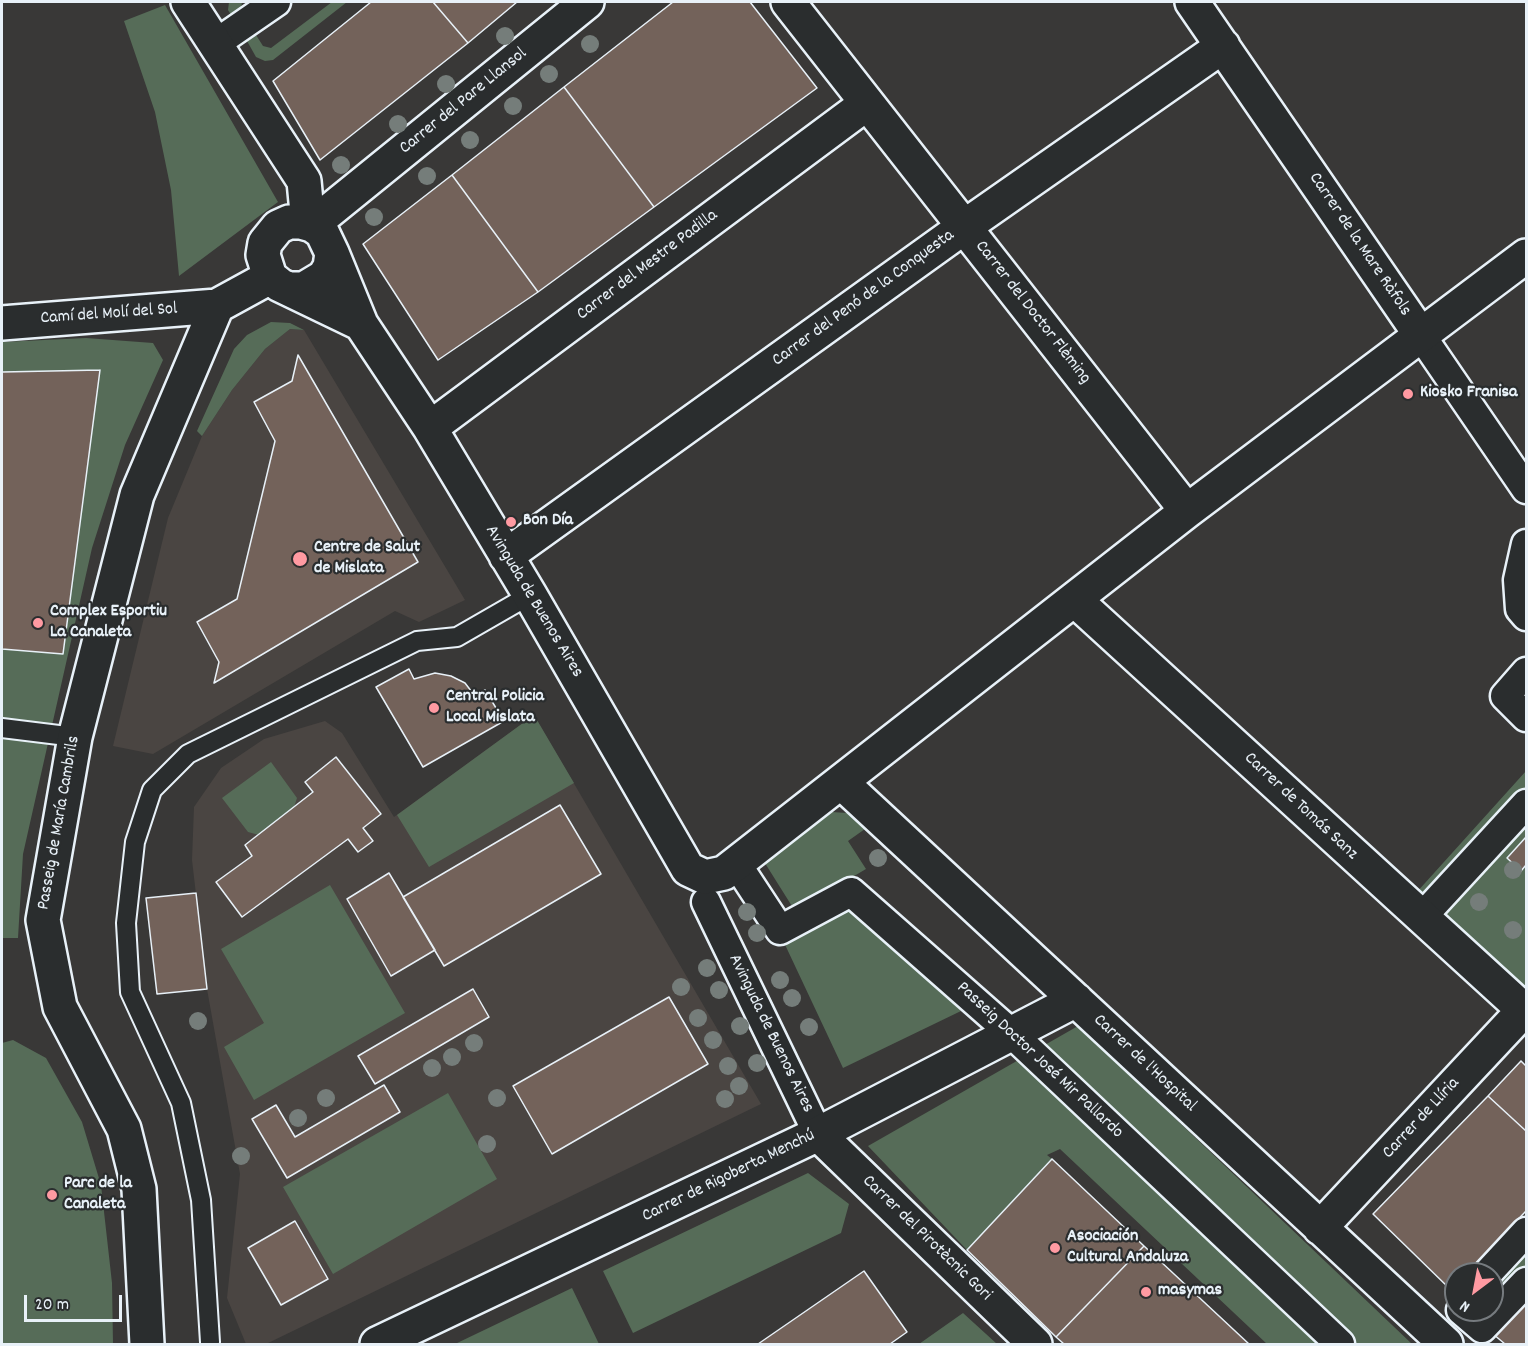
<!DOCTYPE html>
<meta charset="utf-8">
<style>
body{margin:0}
#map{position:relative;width:1528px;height:1346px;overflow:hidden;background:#393837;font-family:Dekko,sans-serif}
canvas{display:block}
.frame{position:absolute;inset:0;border:3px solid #e8f1f8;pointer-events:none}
.north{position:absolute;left:1444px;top:1262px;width:60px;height:60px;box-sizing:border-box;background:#2a2d2e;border:2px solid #767b7f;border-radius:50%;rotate:212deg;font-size:16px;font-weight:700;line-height:24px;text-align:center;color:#e8f1f8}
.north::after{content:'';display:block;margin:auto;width:21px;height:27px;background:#ff9aa2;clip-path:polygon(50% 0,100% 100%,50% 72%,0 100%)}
.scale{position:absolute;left:24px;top:1295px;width:98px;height:27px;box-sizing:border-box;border:3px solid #e8f1f8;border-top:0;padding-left:8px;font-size:18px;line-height:21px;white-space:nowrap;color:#e8f1f8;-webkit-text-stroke:4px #2a2d2e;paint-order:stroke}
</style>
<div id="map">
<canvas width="1528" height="1346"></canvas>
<div class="frame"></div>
<div class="north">N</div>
<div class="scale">20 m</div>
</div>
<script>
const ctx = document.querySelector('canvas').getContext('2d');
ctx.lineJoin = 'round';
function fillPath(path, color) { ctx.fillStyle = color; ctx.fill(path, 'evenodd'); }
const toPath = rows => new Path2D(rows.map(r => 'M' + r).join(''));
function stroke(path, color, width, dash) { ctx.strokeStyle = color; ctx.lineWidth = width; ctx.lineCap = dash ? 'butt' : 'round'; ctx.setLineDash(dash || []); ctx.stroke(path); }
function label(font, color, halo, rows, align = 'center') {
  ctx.font = font + ' Dekko,sans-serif'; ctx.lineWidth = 4.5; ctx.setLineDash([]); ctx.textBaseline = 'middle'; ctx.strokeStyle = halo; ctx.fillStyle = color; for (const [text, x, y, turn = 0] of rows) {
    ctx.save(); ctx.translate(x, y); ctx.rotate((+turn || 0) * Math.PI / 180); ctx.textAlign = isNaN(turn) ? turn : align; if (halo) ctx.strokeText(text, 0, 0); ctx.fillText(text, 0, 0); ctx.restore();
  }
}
const built = toPath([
 [290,329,304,330,465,600,419,622,395,611,153,754,113,746,168,518,202,436,232,390,265,349],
 [534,715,761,1104,266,1344,246,1344,227,1298,240,1174,207,989,192,860,194,807,221,768,264,739,325,721,342,733,394,817]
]);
const green = toPath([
 [229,2,242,2,238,26,228,10],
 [332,2,347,2,273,60,265,61,256,57,247,41,256,35,263,46,271,48],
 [165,5,278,202,179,276,171,190,155,112,124,21],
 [271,322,290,323,304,330,290,329,265,349,232,390,202,436,197,431,234,349,247,335],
 [86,338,153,343,163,360,125,445,92,548,23,854,18,938,2,938,2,342],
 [534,715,574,783,429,867,397,815],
 [271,762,297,798,294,807,259,835,248,832,222,798],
 [1526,771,1526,996,1416,893],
 [832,812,847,813,872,824,848,841,866,869,795,911,763,860,823,814],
 [330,885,405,1013,254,1100,224,1047,264,1023,221,949],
 [848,901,961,1011,843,1068,780,934],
 [1078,1026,1412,1344,1267,1344,1060,1149,1047,1155,1052,1159,967,1250,868,1146],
 [13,1040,46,1058,82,1122,101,1185,112,1283,113,1344,2,1344,2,1043],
 [448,1093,497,1179,333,1274,283,1187],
 [808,1173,849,1204,841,1233,633,1333,603,1271],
 [1526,1243,1526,1269,1492,1306,1492,1280],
 [572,1288,599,1344,455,1344],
 [963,1313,997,1344,919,1344]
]);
const building = toPath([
 [371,2,433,2,468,43,320,160,273,81,371,2],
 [433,2,517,2,468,43,433,2],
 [673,2,750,2,817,88,654,207,564,87,673,2],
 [564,87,654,207,538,292,452,175,564,87],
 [452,175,538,292,438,360,363,244,452,175],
 [298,355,418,562,214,683,219,662,197,622,237,599,275,441,254,402,292,381,298,355],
 [100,370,63,654,2,649,2,372,100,370],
 [409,669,414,679,435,673,451,676,465,683,475,696,485,690,504,721,423,767,376,687,409,669],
 [336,757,381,814,363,828,373,841,358,852,348,839,242,917,216,882,252,856,245,845,313,792,305,782,336,757],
 [560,805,601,874,444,966,403,897,560,805],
 [1526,837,1526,865,1521,871,1507,858,1526,837],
 [389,873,435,950,391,976,347,899,389,873],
 [196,893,207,989,157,994,146,898,196,893],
 [473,989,489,1017,375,1084,358,1056,473,989],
 [669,997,708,1064,552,1154,513,1086,669,997],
 [1521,1061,1526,1066,1526,1131,1488,1096,1521,1061],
 [384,1085,400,1112,287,1178,252,1119,276,1105,295,1137,384,1085],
 [1488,1096,1526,1131,1526,1211,1466,1274,1456,1274,1456,1285,1451,1290,1373,1214,1488,1096],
 [1052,1159,1144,1246,1056,1337,967,1250,1052,1159],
 [295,1221,328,1279,281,1305,248,1248,295,1221],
 [1144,1246,1249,1344,1064,1344,1056,1337,1144,1246],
 [864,1271,907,1332,890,1344,758,1344,864,1271],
 [1526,1298,1526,1344,1505,1344,1493,1334,1526,1298]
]);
const service = toPath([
 [2,728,75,737],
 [210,1342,201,1200,181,1103,130,992,126,923,135,842,152,790,188,754,417,641,457,637,530,595]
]);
const pedestrian = toPath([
 [215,44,276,2],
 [1420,334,1526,489],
 [1526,544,1518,580,1520,609,1526,616],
 [1526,672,1505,696,1526,717],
 [736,863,780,930,851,892,1011,1033,1340,1344],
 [706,902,818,1134],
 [1421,918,1526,804],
 [1487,1274,1526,1232],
 [1461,1310,1482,1328,1526,1282]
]);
const minor = toPath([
 [188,2,304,181,308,223],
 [788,2,1187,511],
 [1192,2,1420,334],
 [312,225,587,2],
 [332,253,361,324,430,428,530,595,688,869,705,877,724,873,1187,511,1526,256],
 [292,289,304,289,324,277,330,267,332,253,322,232,312,225,301,222,289,222,278,227,265,243,263,255,270,277,280,285,361,324],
 [2,323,217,306,270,277],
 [430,428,866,104],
 [506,556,964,227,1223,46],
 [1076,601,1526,1012],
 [842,783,1446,1344],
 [818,1134,1035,1344],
 [1320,1228,1524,1010],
 [147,1344,139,1189,124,1129,60,1007,43,920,75,737,137,495,217,306],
 [377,1344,818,1134,1076,1000]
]);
const trees = [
 [505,36],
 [590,44],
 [549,74],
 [446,84],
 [513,106],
 [398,124],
 [470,140],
 [341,165],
 [427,176],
 [374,217],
 [878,858],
 [1513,870],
 [1479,902],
 [747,912],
 [1513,930],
 [757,933],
 [707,968],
 [780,980],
 [681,987],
 [719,990],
 [792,998],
 [698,1018],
 [198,1021],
 [740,1026],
 [809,1027],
 [713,1040],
 [474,1043],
 [452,1057],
 [757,1063],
 [728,1066],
 [432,1068],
 [739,1086],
 [326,1098],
 [497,1098],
 [725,1099],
 [298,1118],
 [487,1144],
 [241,1156]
];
const markers = [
 [1408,394,6,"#ff9aa2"],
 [511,522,6,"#ff9aa2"],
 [300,559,8,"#ff9aa2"],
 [38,623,6,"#ff9aa2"],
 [434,708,6,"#ff9aa2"],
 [52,1195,6,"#ff9aa2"],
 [1055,1248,6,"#ff9aa2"],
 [1146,1292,6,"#ff9aa2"]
];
const streetNames = [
 ["Carrer del Pare Llansol",464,102,-39],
 ["Carrer de la Mare Ràfols",1359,245,56],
 ["Carrer del Mestre Padilla",648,266,-37],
 ["Carrer del Penó de la Conquesta",864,299,-36],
 ["Carrer del Doctor Flèming",1032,313,52],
 ["Camí del Molí del Sol",109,315,-4],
 ["Avinguda de Buenos Aires",533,602,59],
 ["Carrer de Tomás Sanz",1300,807,43],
 ["Passeig de María Cambrils",60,823,-80],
 ["Avinguda de Buenos Aires",770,1034,64],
 ["Passeig Doctor José Mir Pallardo",1039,1061,43],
 ["Carrer de l'Hospital",1144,1064,43],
 ["Carrer de Llíria",1422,1119,-47],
 ["Carrer de Rigoberta Menchú",729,1177,-26],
 ["Carrer del Pirotècnic Gori",926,1239,44]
];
const poiNames = [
 ["Kiosko Franisa",1420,394],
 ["Bon Día",523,522],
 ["Centre de Salut",314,549],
 ["de Mislata",314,570],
 ["Complex Esportiu",50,613],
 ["La Canaleta",50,634],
 ["Central Policia",446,698],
 ["Local Mislata",446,719],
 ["Parc de la",64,1185],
 ["Canaleta",64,1206],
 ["Asociación",1067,1238],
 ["Cultural Andaluza",1067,1259],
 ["masymas",1158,1292]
];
fillPath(built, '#4a4542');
fillPath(green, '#566c58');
fillPath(building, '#73625a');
stroke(building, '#e8f1f8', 1.5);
stroke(service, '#e8f1f8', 22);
stroke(pedestrian, '#e8f1f8', 33);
stroke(minor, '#e8f1f8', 38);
stroke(service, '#2a2d2e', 18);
stroke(pedestrian, '#2a2d2e', 28);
stroke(minor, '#2a2d2e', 33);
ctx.fillStyle = '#757d7a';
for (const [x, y] of trees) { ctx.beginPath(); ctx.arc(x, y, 9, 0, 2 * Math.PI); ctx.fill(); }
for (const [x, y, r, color] of markers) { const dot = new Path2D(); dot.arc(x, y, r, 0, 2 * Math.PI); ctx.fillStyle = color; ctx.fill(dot); stroke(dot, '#2a2d2e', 2); }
label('18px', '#e8f1f8', '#2a2d2e', streetNames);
label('bold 18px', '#e8f1f8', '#2a2d2e', poiNames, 'left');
</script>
